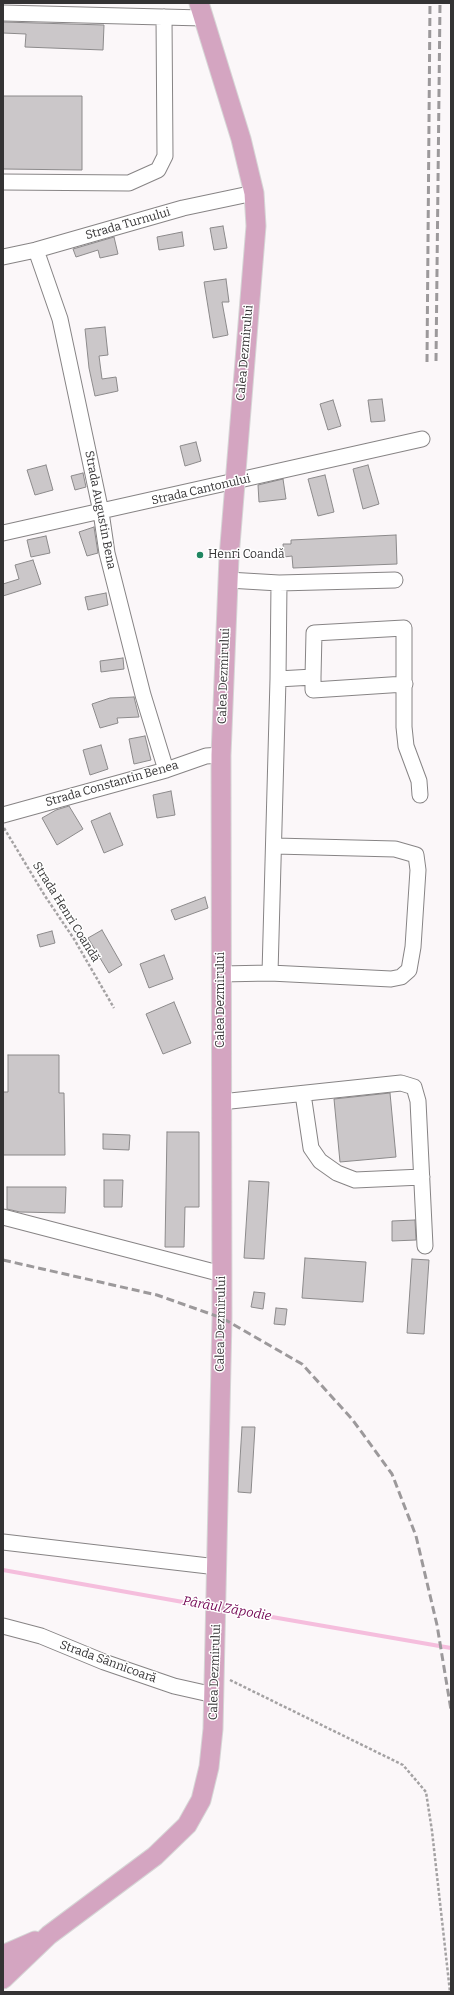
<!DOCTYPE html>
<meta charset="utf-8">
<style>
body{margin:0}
#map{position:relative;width:454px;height:1995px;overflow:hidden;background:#fbf7f9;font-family:Bitter,serif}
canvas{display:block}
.frame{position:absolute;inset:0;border:4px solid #343334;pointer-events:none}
</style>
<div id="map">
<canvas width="454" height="1995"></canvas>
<div class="frame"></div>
</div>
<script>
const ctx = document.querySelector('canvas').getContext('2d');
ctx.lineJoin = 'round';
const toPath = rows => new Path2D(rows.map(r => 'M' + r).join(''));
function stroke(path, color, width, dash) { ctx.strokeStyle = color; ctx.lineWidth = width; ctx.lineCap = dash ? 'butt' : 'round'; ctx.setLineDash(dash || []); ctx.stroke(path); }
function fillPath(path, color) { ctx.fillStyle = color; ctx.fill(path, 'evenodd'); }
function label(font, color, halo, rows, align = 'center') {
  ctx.font = font + ' Bitter,serif'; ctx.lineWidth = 3; ctx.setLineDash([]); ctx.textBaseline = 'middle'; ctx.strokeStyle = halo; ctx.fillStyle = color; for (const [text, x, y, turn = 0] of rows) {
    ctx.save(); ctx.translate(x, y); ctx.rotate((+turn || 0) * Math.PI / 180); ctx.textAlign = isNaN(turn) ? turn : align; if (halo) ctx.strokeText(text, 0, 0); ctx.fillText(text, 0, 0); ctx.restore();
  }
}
const stream = toPath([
 [3,1570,211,1607],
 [220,1608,451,1648]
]);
const building = toPath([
 [3,22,104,25,103,50,25,47,26,34,3,33,3,22],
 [3,96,82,96,82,170,3,169,3,96],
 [223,226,227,248,214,250,210,228,223,226],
 [182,232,184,246,159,250,157,237,182,232],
 [114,237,118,254,100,258,98,250,76,257,73,249,114,237],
 [226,279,229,302,222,302,228,335,213,338,204,282,226,279],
 [105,327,108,355,99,356,102,379,116,377,118,391,95,396,89,368,85,329,105,327],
 [382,399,385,421,371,422,368,400,382,399],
 [333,400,341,426,328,430,320,404,333,400],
 [196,442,201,461,185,466,180,446,196,442],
 [46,465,53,490,35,495,27,470,46,465],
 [368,465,379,504,363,509,353,469,368,465],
 [83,473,86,487,75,490,71,476,83,473],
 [325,475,334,512,318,516,308,479,325,475],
 [283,479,286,499,259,502,258,485,283,479],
 [94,527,98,553,87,556,79,532,94,527],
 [396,535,397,564,293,568,292,556,284,557,283,544,291,544,291,540,396,535],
 [46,536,50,553,31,557,27,540,46,536],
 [33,560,41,584,3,596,3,584,19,579,15,565,33,560],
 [106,593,108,605,88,610,85,597,106,593],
 [123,658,124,669,101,672,100,661,123,658],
 [134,697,139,717,117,718,118,723,100,728,92,704,110,698,134,697],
 [145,736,151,760,134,764,129,739,145,736],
 [101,745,108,769,90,775,83,750,101,745],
 [171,791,175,815,157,818,153,795,171,791],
 [69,806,83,829,57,845,42,818,56,810,69,806],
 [110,813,123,845,104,853,91,821,110,813],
 [205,897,208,908,175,920,171,910,205,897],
 [102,930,122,965,109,973,88,938,102,930],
 [52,931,55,943,40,947,37,935,52,931],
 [164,955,173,979,149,988,140,964,164,955],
 [174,1002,191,1043,163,1054,146,1014,174,1002],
 [8,1055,59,1055,59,1093,64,1093,65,1155,3,1155,3,1092,8,1092,8,1055],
 [390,1093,396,1157,340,1162,334,1099,390,1093],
 [167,1132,199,1132,199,1207,185,1207,184,1247,165,1247,167,1132],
 [103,1134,130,1135,129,1150,103,1149,103,1134],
 [104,1180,123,1180,122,1207,104,1207,104,1180],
 [249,1181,269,1182,264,1259,244,1258,249,1181],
 [7,1187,66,1187,65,1213,20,1212,7,1209,7,1187],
 [415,1220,416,1240,392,1241,392,1221,415,1220],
 [305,1258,366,1262,363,1302,302,1298,305,1258],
 [412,1259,429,1260,424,1334,407,1333,412,1259],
 [254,1292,265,1293,263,1309,251,1307,254,1292],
 [276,1308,287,1309,285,1325,274,1324,276,1308],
 [242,1427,255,1427,251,1493,238,1492,242,1427]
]);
const path = toPath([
 [4,828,45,896,74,939,114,1008],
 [230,1680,403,1765,426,1792,432,1831,450,1992]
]);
const minor = toPath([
 [3,13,203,18],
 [3,182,129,183,158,170,165,156,164,17],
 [36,250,60,319,101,512,107,553,143,695,166,770],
 [3,257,36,250,183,208,254,193],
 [3,533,422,439],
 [228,580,279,583,395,580],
 [279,583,278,679,313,677,314,633,404,628,404,727,406,746,419,781,420,795],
 [313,677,313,690,405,684],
 [3,815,166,770,206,756,221,755],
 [270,973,278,679],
 [221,974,270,973,391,979,401,977,409,970,413,947,418,870,416,855,395,849,275,846],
 [303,1094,311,1148,320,1161,337,1173,355,1180,422,1177],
 [221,1102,401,1083,414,1087,418,1101,425,1246],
 [3,1217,222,1274],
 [3,1542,217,1567],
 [3,1626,41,1636,104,1662,174,1686,214,1695]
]);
const major = toPath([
 [3,1955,35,1941],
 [3,1979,49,1935,155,1856,187,1825,201,1800,209,1767,213,1729,222,1318,221,755,229,557,256,226,254,193,241,139,199,3]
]);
const rail = toPath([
 [436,361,440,3],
 [427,362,430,3],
 [3,1260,157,1295,222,1318,302,1364,352,1419,392,1474,416,1536,437,1625,451,1710]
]);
const markers = [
 [200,555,4,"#208661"]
];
const streetNames = [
 ["Strada Turnului",128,224,-16],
 ["Calea Dezmirului",245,353,-85],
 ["Strada Cantonului",201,490,-13],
 ["Strada Augustin Bena",100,510,79],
 ["Calea Dezmirului",224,676,-88],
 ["Strada Constantin Benea",112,784,-16],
 ["Strada Henri Coandă",66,912,58],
 ["Calea Dezmirului",221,1000,-90],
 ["Calea Dezmirului",221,1324,-89],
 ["Strada Sânnicoară",108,1662,20],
 ["Calea Dezmirului",215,1672,-88]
];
const poiNames = [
 ["Henri Coandă",208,555]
];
const waterNames = [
 ["Pârâul Zăpodie",227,1609,10]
];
stroke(stream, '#f5bedd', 4);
fillPath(building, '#cbc7c9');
stroke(building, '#8c8a8b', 1);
stroke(minor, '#878485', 17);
stroke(major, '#d6d6d6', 21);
stroke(path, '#a4a2a3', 2.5, [3, 2]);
stroke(minor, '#fff', 15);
stroke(major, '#d4a5c1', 19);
stroke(rail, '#9c999b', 3, [8, 4]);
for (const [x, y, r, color] of markers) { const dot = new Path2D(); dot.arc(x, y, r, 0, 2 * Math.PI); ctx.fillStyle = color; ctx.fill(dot); stroke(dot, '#fff', 1.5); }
label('12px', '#343334', '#fff', streetNames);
label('12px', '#343334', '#fff', poiNames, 'left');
label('italic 13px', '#730654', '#fff', waterNames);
</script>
